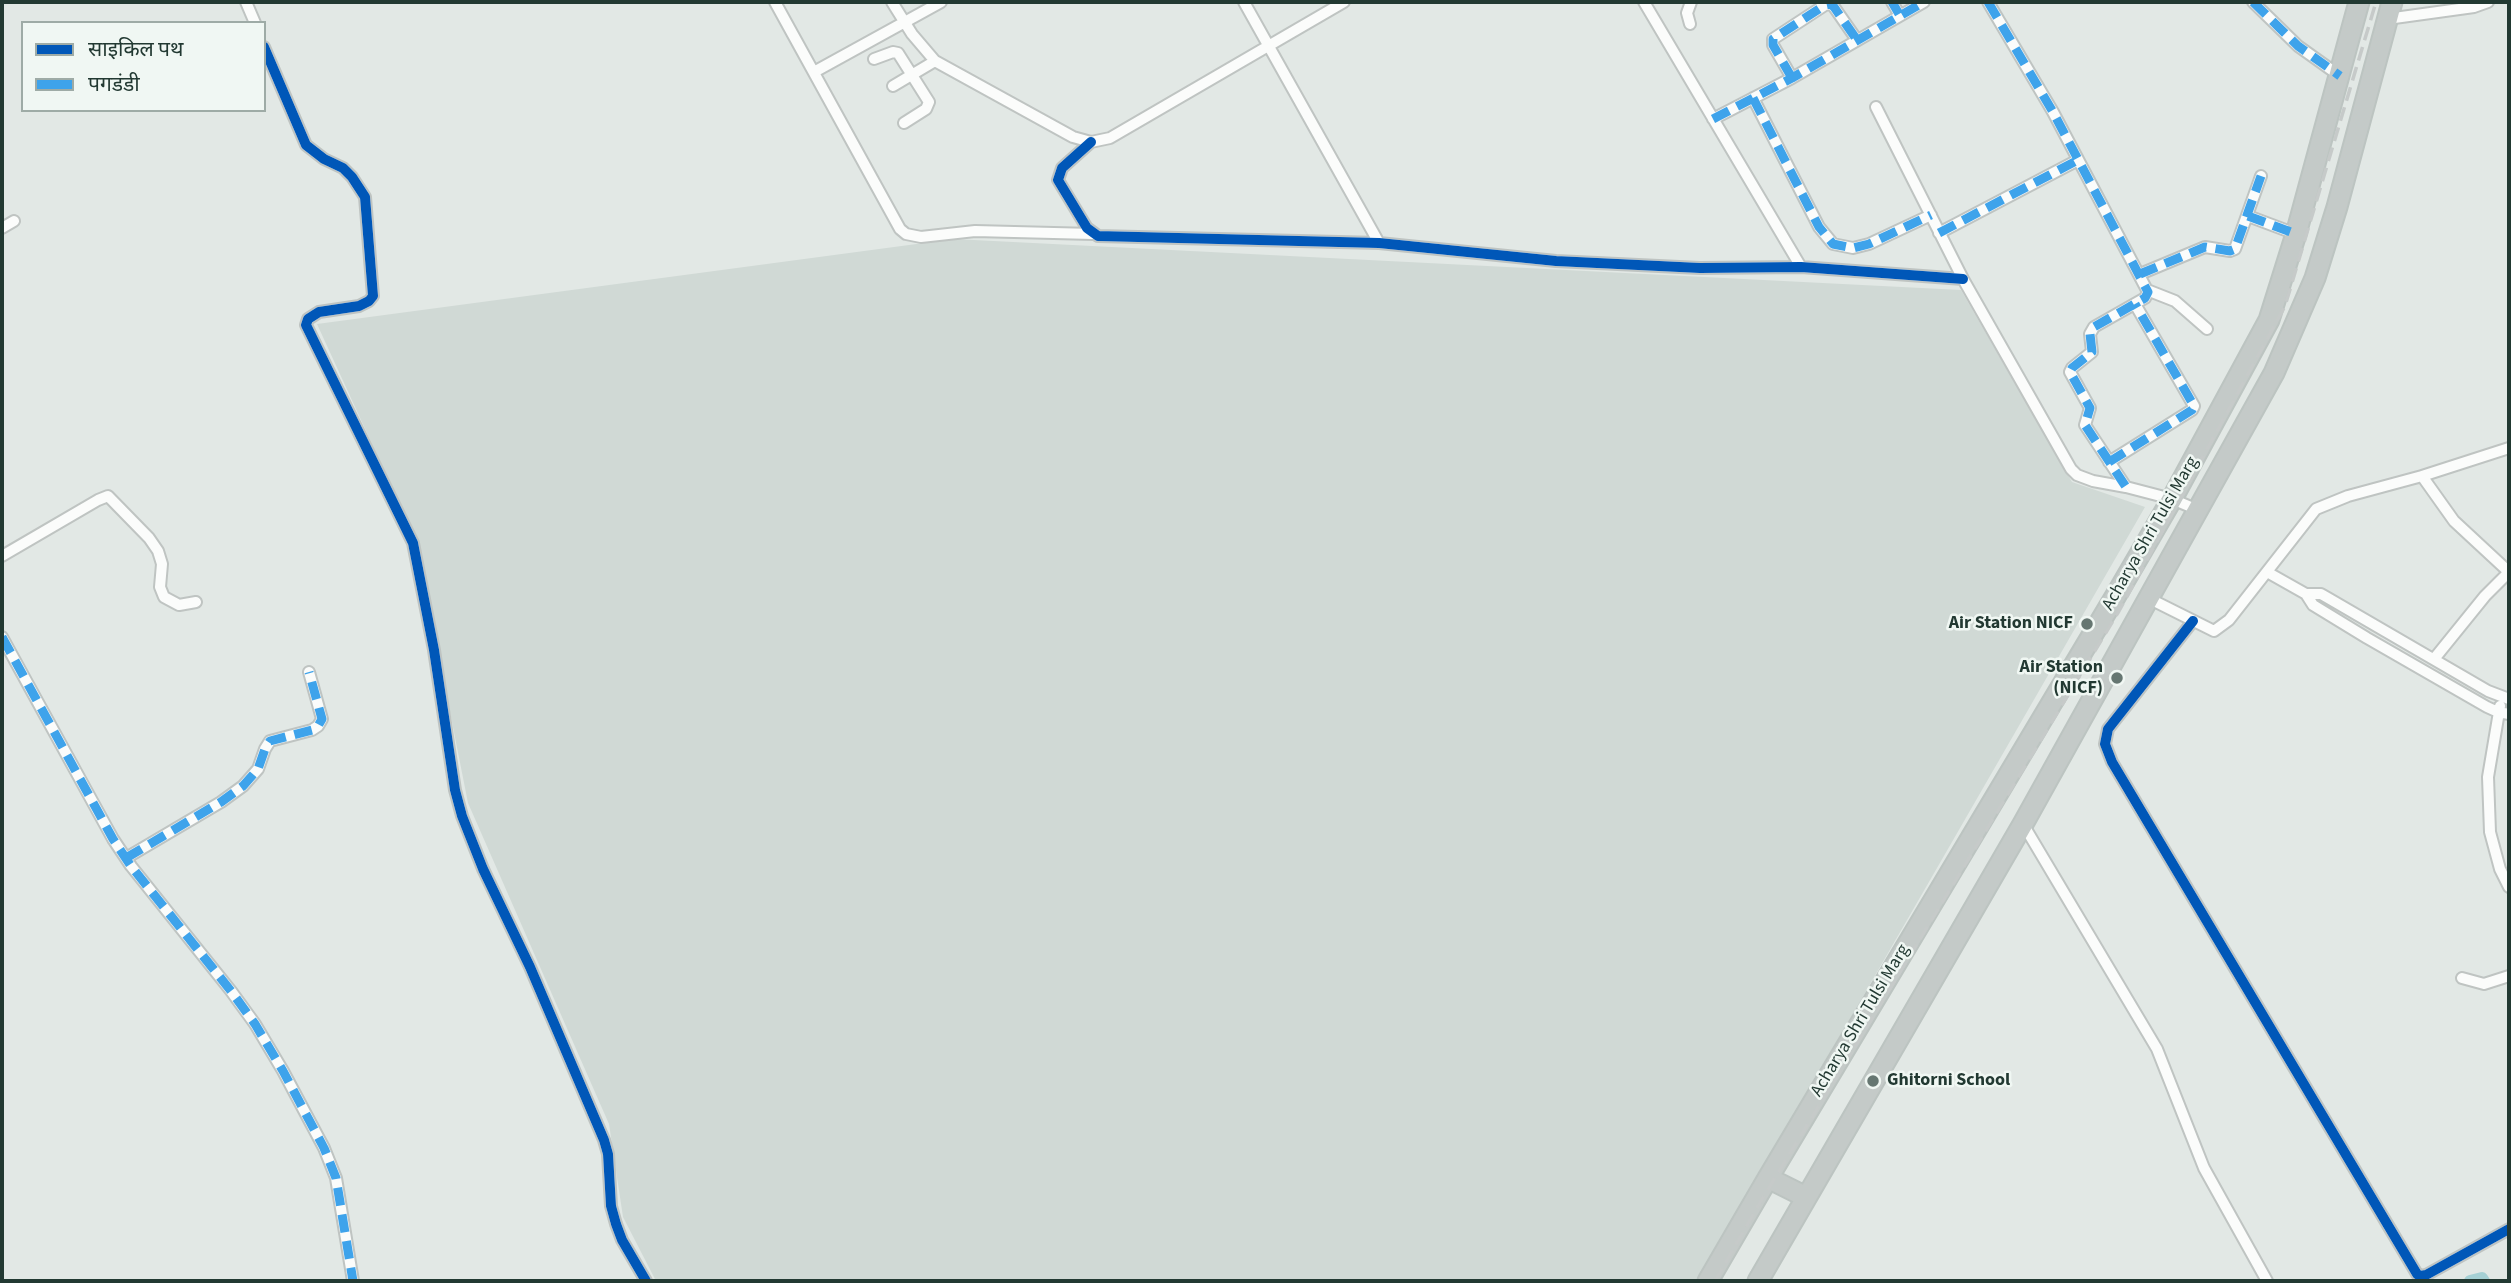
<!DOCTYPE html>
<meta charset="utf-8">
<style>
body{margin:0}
#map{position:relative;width:2511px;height:1283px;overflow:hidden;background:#e2e8e5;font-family:"Source Sans 3","Noto Sans Devanagari",sans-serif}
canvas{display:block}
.frame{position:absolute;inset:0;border:4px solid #223932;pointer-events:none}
.legend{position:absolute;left:21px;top:21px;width:245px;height:91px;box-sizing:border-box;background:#f0f7f3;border:2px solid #9eaba6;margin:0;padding:9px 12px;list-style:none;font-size:21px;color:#223932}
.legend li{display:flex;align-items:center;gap:14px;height:35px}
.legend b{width:35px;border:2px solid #9eaba6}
</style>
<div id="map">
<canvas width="2511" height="1283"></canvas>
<div class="frame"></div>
<ul class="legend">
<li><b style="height:9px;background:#0057b8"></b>साइकिल पथ</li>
<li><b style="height:9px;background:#3ea3eb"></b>पगडंडी</li>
</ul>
</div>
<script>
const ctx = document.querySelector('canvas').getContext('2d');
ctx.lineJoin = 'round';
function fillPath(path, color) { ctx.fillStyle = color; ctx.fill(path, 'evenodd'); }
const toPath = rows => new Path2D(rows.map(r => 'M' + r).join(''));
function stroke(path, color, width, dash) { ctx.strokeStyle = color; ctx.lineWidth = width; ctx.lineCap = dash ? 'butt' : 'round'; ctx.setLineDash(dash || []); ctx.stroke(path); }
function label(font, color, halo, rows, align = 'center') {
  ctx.font = font + ' "Source Sans 3",sans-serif'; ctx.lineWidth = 5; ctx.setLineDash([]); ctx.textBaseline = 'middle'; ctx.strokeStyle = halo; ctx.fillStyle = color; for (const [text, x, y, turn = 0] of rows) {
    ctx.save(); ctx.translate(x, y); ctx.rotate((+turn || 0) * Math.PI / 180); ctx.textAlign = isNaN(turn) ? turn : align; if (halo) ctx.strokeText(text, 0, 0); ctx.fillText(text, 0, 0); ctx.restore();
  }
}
const built = toPath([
 [954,239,1961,290,2072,482,2145,507,1699,1281,656,1281,623,1217,609,1124,468,803,416,540,317,324]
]);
const canal = toPath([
 [2470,1281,2482,1278,2484,1281]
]);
const minor = toPath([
 [246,2,255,23],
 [775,2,900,229,906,234,921,237,975,231,1093,234],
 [892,2,912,34,935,61,1073,137,1091,142,1110,138,1344,2],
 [1244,2,1379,243],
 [1644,2,1801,267],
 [1892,2,1899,14],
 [1988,2,2053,112,2148,292,2145,298,2094,327,2090,334,2092,352,2072,368,2070,372,2090,408,2085,425,2126,487],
 [2253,2,2298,46,2340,76],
 [2387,19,2474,7,2488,2],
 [1690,24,1687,13,1691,2],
 [264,47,306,145,324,159,343,168,352,177,365,197,373,296,369,301,359,306,319,312,308,319,306,325,413,543,434,650,455,790,462,816,483,869,530,967,604,1140,608,1154,611,1206,616,1224,622,1240,646,1281],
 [874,59,893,52,898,53,929,102,926,109,904,123],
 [814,72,941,2],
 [1792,78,1773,45,1773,39,1825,5,1830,4,1834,7,1857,40],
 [893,86,935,61],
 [1753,98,1819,227,1833,244,1853,248,1869,244,1931,215],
 [1876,107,1963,279,2071,469,2077,475,2093,481,2126,487,2172,499,2198,510],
 [1713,119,1792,78,1924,2],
 [1091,142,1062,168,1058,180,1087,228,1098,236,1379,243,1556,261,1700,268,1801,267,1963,279],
 [2248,216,2296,234],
 [2,228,14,221],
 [1939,233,2078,160],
 [2140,274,2205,247,2230,251,2235,249,2261,176],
 [2147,290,2175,301,2207,329],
 [2109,462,2192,410,2194,406,2135,304],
 [2422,476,2454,521,2509,572],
 [2,556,98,500,108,496,149,538,158,551,162,564,160,587,164,597,179,605,196,602],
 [2267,572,2306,594,2313,605,2367,638,2487,707,2498,712,2509,714],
 [2306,594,2321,594,2328,598,2488,691,2509,699],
 [2148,598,2214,631,2229,620,2316,509,2348,496,2422,476,2509,448],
 [2193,621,2108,729,2105,744,2112,762,2417,1274,2420,1276,2426,1275,2509,1229],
 [2,637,113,839,131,866,231,991,255,1024,283,1071,324,1148,336,1178,353,1281],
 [2434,659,2485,596,2509,572],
 [2500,706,2488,777,2490,832,2500,869,2509,887],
 [2023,824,2157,1049,2204,1168,2267,1281],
 [126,858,221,802,243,786,258,769,265,749,270,741,312,730,318,726,322,719,309,672],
 [2462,978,2484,984,2509,976]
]);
const trunk = toPath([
 [1768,1178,1806,1197],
 [1708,1281,1768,1178,2115,597,2172,499,2269,320,2296,234,2359,2],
 [1758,1281,2023,824,2274,373,2315,278,2337,207,2392,2]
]);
const rail = toPath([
 [1715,1281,1761,1201,2119,611,2285,306,2376,2]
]);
const quiet = toPath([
 [1892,2,1899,14],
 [1988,2,2053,112,2148,292,2145,298,2094,327,2090,334,2092,352,2072,368,2070,372,2090,408,2085,425,2126,487],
 [2253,2,2298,46,2340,76],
 [1792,78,1773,45,1773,39,1825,5,1830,4,1834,7,1857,40],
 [1753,98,1819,227,1833,244,1853,248,1869,244,1931,215],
 [1713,119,1792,78,1924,2],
 [2248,216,2296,234],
 [1939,233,2078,160],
 [2140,274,2205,247,2230,251,2235,249,2261,176],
 [2109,462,2192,410,2194,406,2135,304],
 [2,637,113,839,131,866,231,991,255,1024,283,1071,324,1148,336,1178,353,1281],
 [126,858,221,802,243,786,258,769,265,749,270,741,312,730,318,726,322,719,309,672]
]);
const cycleway = toPath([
 [264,47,306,145,324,159,343,168,352,177,365,197,373,296,369,301,359,306,319,312,308,319,306,325,413,543,434,650,455,790,462,816,483,869,530,967,604,1140,608,1154,611,1206,616,1224,622,1240,646,1281],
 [1091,142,1062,168,1058,180,1087,228,1098,236,1379,243,1556,261,1700,268,1801,267,1963,279],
 [2193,621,2108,729,2105,744,2112,762,2417,1274,2420,1276,2426,1275,2509,1229]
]);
const markers = [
 [2087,624,7,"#657671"],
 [2117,678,7,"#657671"],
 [1873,1081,7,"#657671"]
];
const streetNames = [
 ["Acharya Shri Tulsi Marg",2151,534,-60],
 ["Acharya Shri Tulsi Marg",1861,1021,-59]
];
const poiNames = [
 ["Air Station NICF",2073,624],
 ["Air Station",2103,668],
 ["(NICF)",2103,689],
 ["Ghitorni School",1887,1081,"left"]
];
fillPath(built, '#d0d9d5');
stroke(canal, '#a5d0d4', 12);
stroke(minor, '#bfc4c2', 14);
stroke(trunk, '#bcc4c1', 23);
stroke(minor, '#fbfcfb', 10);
stroke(trunk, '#c4cac8', 19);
stroke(rail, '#c6cac9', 3.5, [14, 7]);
stroke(quiet, '#3ea3eb', 9, [18, 9]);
stroke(cycleway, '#0057b8', 10);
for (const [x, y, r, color] of markers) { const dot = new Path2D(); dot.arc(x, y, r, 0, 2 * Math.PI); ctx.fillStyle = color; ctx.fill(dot); stroke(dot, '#f0f7f3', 2.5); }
label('18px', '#223932', '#f0f7f3', streetNames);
label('bold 18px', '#223932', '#f0f7f3', poiNames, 'right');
</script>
